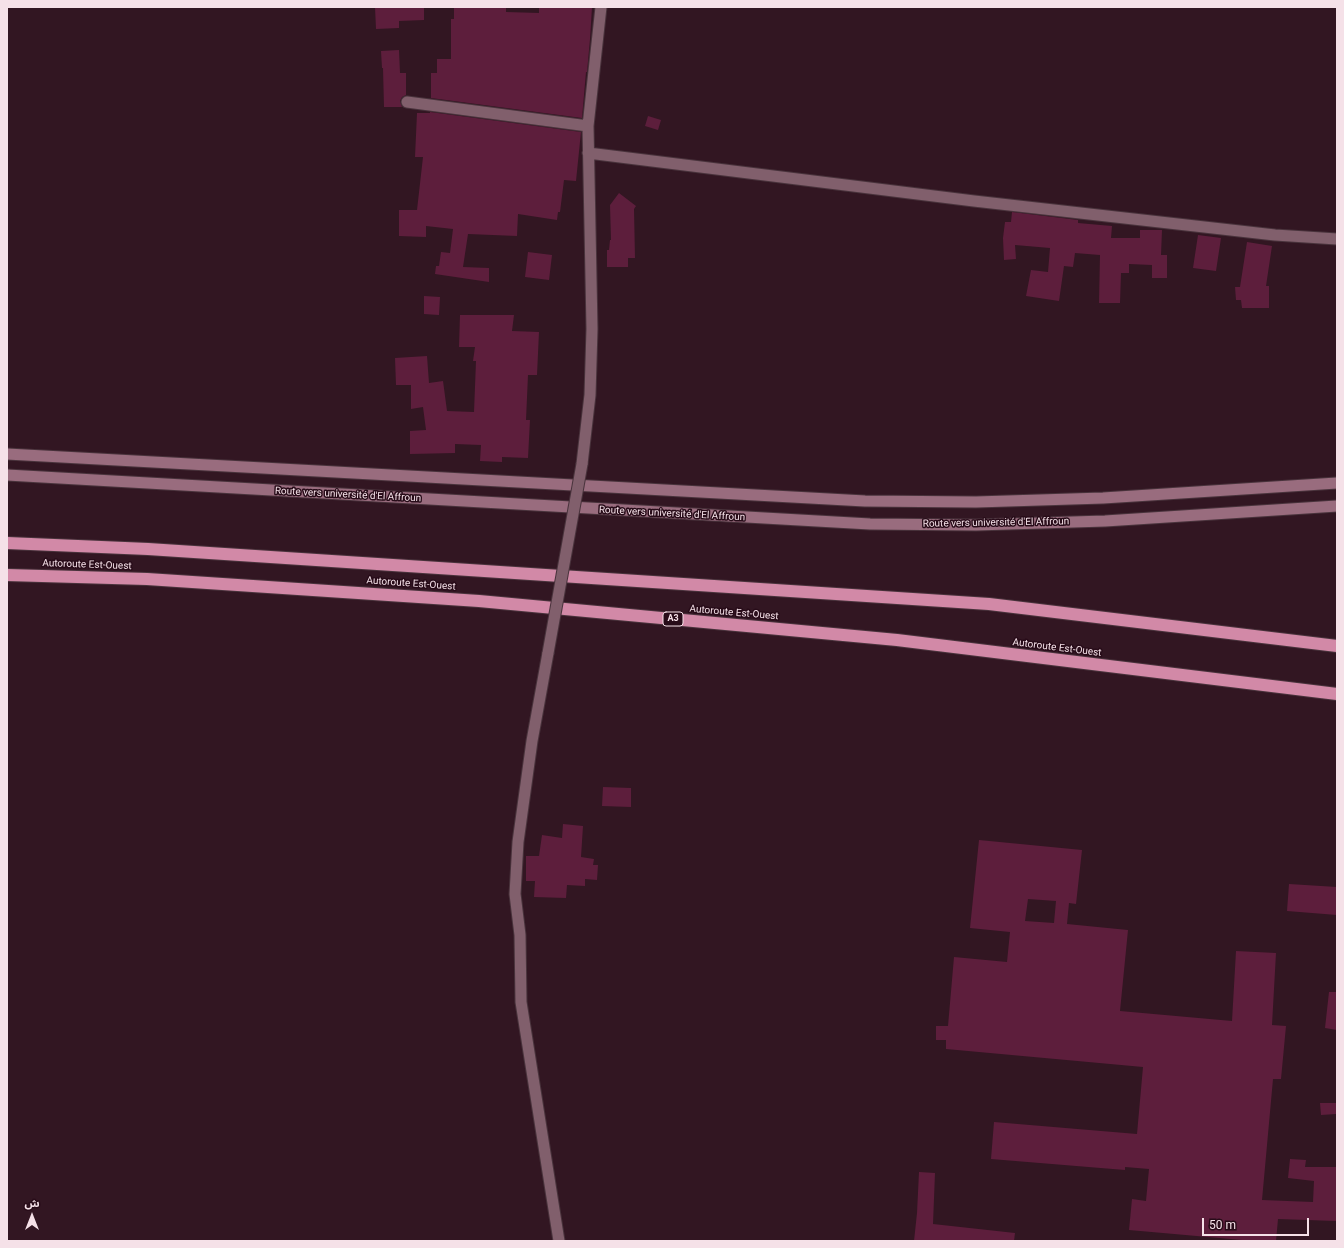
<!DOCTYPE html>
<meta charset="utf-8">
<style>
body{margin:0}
#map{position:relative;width:1344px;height:1248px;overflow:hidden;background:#321622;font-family:Roboto,"Noto Sans Arabic",sans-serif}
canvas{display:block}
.frame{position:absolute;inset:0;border:8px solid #f5e1e8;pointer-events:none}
.north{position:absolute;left:12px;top:1196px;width:40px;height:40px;-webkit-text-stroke:3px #280c19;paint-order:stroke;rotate:0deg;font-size:11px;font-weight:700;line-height:16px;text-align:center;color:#f5e1e8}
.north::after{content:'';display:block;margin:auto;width:14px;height:18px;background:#f5e1e8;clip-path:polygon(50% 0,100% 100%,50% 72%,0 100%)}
.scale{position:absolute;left:1202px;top:1218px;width:107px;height:18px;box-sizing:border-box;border:2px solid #f5e1e8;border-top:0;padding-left:5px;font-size:12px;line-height:14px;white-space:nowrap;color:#f5e1e8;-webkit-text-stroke:3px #280c19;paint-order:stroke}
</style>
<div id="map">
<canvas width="1344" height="1248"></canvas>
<div class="frame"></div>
<div class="north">ش</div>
<div class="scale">50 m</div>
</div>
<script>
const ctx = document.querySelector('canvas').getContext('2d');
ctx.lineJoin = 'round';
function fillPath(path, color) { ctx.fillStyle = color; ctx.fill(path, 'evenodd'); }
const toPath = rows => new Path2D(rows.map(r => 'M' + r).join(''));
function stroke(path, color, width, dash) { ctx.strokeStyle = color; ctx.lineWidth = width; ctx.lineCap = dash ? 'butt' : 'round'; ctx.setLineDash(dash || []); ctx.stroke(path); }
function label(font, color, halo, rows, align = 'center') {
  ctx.font = font + ' Roboto,sans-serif'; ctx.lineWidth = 3; ctx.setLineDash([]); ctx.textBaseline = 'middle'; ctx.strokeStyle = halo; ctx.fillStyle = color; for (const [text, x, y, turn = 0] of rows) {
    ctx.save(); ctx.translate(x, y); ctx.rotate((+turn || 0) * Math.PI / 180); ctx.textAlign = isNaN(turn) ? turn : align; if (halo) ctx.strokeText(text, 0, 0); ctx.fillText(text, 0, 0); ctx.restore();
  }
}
const building = toPath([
 [375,7,424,7,424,20,399,21,399,28,376,29],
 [454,7,506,7,506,12,539,13,539,7,592,7,590,39,587,72,586,72,582,118,431,98,431,73,437,73,437,59,451,59,451,19,454,19],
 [399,50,400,73,406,73,406,95,402,97,400,101,402,107,384,107,383,68,382,68,381,51],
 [430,112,581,132,576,181,564,180,560,212,558,212,557,220,518,214,517,236,468,234,463,267,489,268,489,282,435,274,436,266,439,266,441,252,450,253,453,229,426,226,426,237,399,236,399,210,417,210,423,157,415,157,417,113,430,113],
 [648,116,661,120,658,130,645,126],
 [619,193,636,206,634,209,635,258,628,258,628,267,607,267,607,250,609,250,610,240,611,240,610,205],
 [1012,212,1078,220,1078,223,1112,226,1111,238,1140,238,1140,230,1162,230,1161,255,1167,255,1167,278,1152,278,1152,265,1129,264,1129,273,1121,273,1120,303,1099,303,1100,255,1075,253,1073,267,1064,266,1059,301,1026,296,1031,270,1048,272,1050,248,1015,245,1016,259,1004,260,1003,238,1005,222,1011,222],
 [1198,235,1221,238,1216,271,1193,268],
 [1247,242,1272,246,1266,286,1269,286,1269,308,1242,308,1241,300,1236,300,1235,287,1240,287],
 [528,252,552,255,549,280,525,277],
 [424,296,440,297,439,315,424,314],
 [460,315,514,315,512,331,539,332,537,375,528,375,526,420,530,420,528,458,502,457,502,462,480,461,481,445,455,444,455,453,410,454,410,431,426,430,423,407,411,409,411,385,396,385,395,358,427,356,429,383,443,381,447,411,474,412,476,361,473,361,475,347,459,347],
 [603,787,631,788,631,807,602,806],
 [563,824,583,826,581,857,594,859,593,865,598,865,597,880,585,879,585,886,567,885,566,898,534,897,535,881,526,881,526,856,539,856,542,835,562,838],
 [979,840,1082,850,1076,904,1069,903,1067,924,1128,930,1120,1011,1232,1021,1236,951,1276,953,1272,1025,1286,1026,1281,1079,1273,1079,1262,1200,1313,1202,1314,1181,1288,1178,1290,1159,1306,1160,1305,1167,1337,1167,1336,1221,1278,1219,1276,1241,1253,1241,1129,1230,1132,1199,1146,1201,1149,1169,1125,1167,1125,1170,991,1159,994,1122,1137,1134,1143,1067,946,1049,946,1040,936,1040,936,1026,948,1026,954,957,1007,962,1010,932,970,928],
 [1028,899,1056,901,1054,923,1025,921],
 [1289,884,1337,887,1337,915,1287,911],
 [1329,992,1337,992,1337,1030,1325,1028],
 [1320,1103,1336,1103,1336,1114,1321,1115],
 [919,1172,935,1173,933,1224,1015,1233,1014,1241,914,1241,917,1213]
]);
const minor = toPath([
 [407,102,588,126],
 [588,153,974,201,1275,235,1337,239],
 [582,464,590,395,592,329,588,126,601,7],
 [548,653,532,741,518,842,515,894,520,935,521,1002,559,1241]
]);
const secondary = toPath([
 [7,454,865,501,976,502,1103,498,1337,483],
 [7,475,870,524,976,525,1105,521,1337,506]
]);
const motorway = toPath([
 [7,543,148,549,989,604,1337,646],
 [7,575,147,579,479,601,897,640,1337,694]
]);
const minorBridge = toPath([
 [548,653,582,464]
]);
const shields = [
 [673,619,20]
];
const shieldNames = [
 ["A3",673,619]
];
const streetNames = [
 ["Route vers université d'El Affroun",348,495,3],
 ["Route vers université d'El Affroun",672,514,3],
 ["Route vers université d'El Affroun",996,523,-1],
 ["Autoroute Est-Ouest",87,565,2],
 ["Autoroute Est-Ouest",411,584,4],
 ["Autoroute Est-Ouest",734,613,5],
 ["Autoroute Est-Ouest",1057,648,7]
];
fillPath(building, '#5d1e3c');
stroke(minor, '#49333c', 13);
stroke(secondary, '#49333c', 13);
stroke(motorway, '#49333c', 14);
stroke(minor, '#815f6c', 11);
stroke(secondary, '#996c7e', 11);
stroke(motorway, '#d289a7', 12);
stroke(minorBridge, '#49333c', 13, []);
stroke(minorBridge, '#815f6c', 11);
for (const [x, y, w] of shields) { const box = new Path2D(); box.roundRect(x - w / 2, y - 7, w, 14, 3); ctx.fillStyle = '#280c19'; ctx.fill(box); stroke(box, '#f5e1e8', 1); }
label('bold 9px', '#f5e1e8', null, shieldNames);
label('10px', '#f5e1e8', '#280c19', streetNames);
</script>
